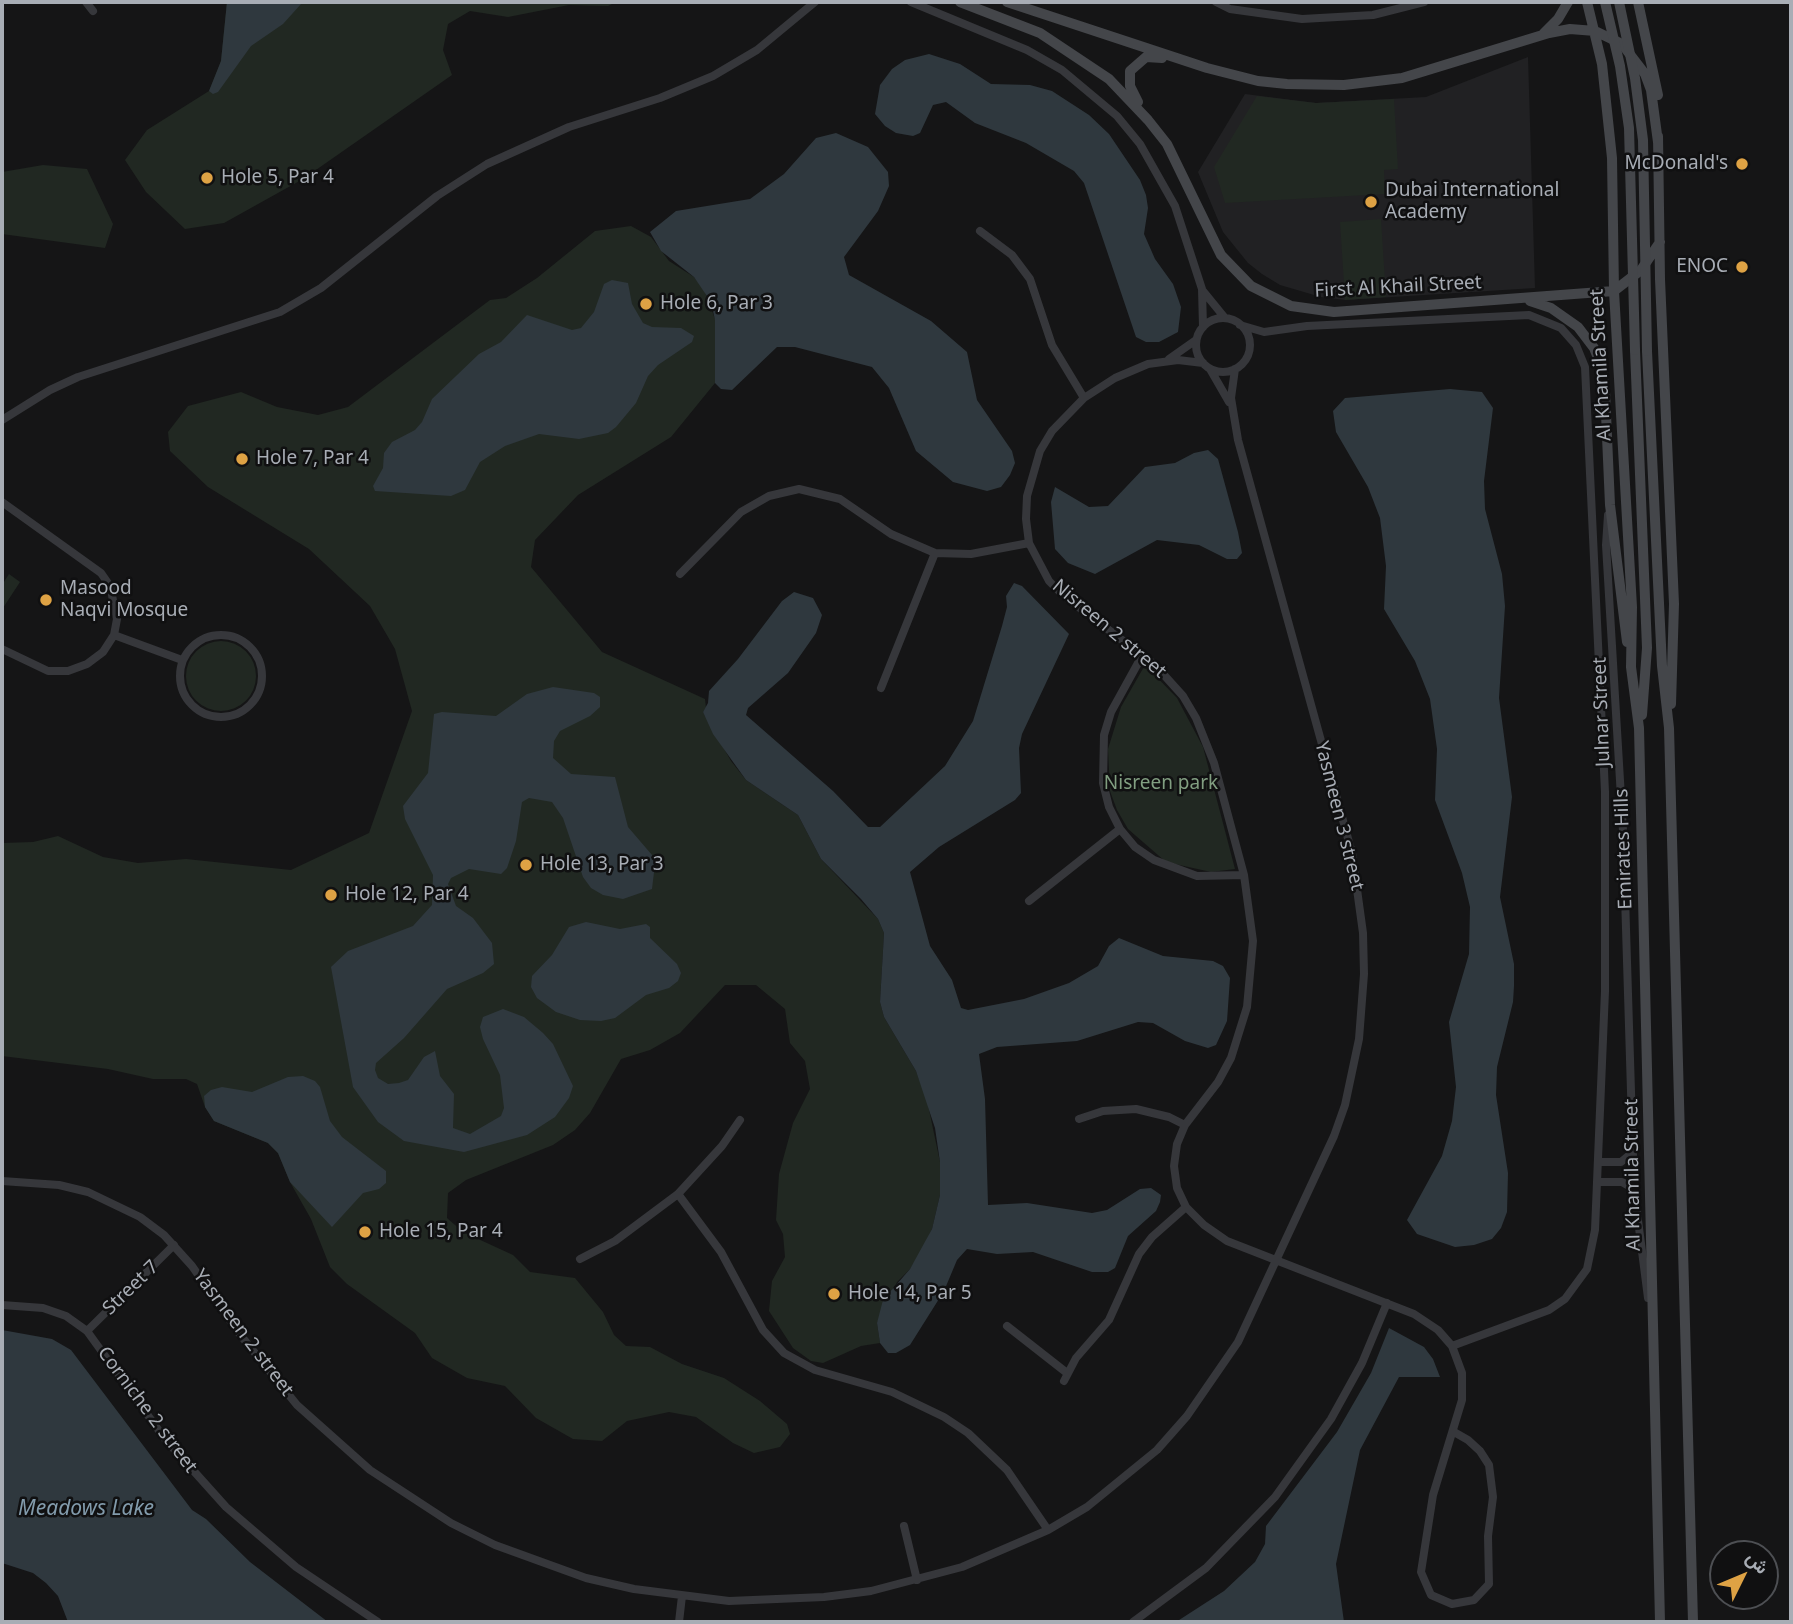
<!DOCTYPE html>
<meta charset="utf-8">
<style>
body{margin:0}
#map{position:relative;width:1793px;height:1624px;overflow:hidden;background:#151516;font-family:"Noto Sans",Vazirmatn,sans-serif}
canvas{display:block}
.frame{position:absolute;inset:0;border:4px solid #a8adb5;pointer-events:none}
.north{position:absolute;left:1709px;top:1540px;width:70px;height:70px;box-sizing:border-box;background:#101011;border:2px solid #4d4f53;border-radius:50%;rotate:47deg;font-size:19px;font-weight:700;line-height:28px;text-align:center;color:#a8adb5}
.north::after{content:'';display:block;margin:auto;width:24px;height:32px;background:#dea244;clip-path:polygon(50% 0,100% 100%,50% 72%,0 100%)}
</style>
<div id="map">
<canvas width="1793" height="1624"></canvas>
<div class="frame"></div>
<div class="north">ش</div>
</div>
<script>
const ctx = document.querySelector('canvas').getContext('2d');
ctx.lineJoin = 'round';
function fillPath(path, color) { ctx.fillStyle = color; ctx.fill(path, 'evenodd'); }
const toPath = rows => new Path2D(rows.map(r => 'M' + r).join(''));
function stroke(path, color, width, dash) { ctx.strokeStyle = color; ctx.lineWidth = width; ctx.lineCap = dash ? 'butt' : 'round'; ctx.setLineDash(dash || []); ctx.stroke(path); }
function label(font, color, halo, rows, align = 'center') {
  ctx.font = font + ' "Noto Sans",sans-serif'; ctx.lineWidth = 5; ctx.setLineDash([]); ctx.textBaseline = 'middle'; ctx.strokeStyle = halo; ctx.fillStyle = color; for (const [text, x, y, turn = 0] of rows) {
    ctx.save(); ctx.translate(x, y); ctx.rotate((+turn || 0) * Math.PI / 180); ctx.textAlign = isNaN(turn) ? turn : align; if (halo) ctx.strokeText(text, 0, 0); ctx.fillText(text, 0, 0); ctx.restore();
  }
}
const built = toPath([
 [1528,57,1535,288,1345,300,1321,297,1280,285,1262,274,1248,263,1223,232,1198,172,1245,94,1316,103,1426,97]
]);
const green = toPath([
 [227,2,616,2,608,6,569,5,508,17,470,11,448,24,443,50,452,75,303,179,224,223,185,229,146,192,125,160,147,130,209,91,221,61],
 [1257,96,1316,103,1394,99,1398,169,1384,170,1385,194,1225,203,1214,167],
 [43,165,87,169,113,224,105,248,2,234,2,172],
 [1381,219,1386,297,1345,300,1340,222],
 [631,226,651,237,669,261,694,277,704,289,715,319,715,383,671,437,578,495,535,540,531,567,602,652,705,699,706,708,703,712,731,761,746,780,798,815,821,859,878,919,884,933,880,1002,884,1017,916,1071,927,1100,940,1162,940,1195,932,1229,922,1251,910,1269,897,1282,877,1323,880,1343,861,1346,823,1363,811,1361,793,1348,769,1311,772,1281,785,1257,783,1234,776,1220,779,1174,793,1123,810,1089,805,1061,790,1043,785,1009,756,985,725,985,680,1033,650,1050,621,1059,590,1113,575,1130,553,1145,466,1180,448,1193,447,1218,463,1232,513,1255,530,1272,575,1278,603,1312,614,1335,626,1346,650,1347,682,1364,724,1378,760,1401,787,1424,790,1434,780,1447,754,1453,733,1443,696,1417,669,1412,627,1421,602,1441,573,1439,536,1418,505,1386,467,1378,432,1358,415,1333,347,1284,330,1267,311,1219,290,1182,278,1153,268,1143,214,1121,205,1107,197,1084,186,1079,153,1079,108,1069,2,1056,2,843,33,842,58,836,103,857,138,863,186,859,291,870,369,833,412,711,395,649,370,606,309,549,208,487,170,451,168,432,188,406,241,392,277,407,318,415,348,407,490,300,506,298,537,278,595,231],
 [9,574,20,582,3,608,2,585],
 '186 676a35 35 0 1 1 70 0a35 35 0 1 1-70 0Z',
 [1145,665,1177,698,1203,747,1235,869,1211,872,1166,862,1128,829,1117,810,1110,791,1108,749,1121,707]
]);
const water = toPath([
 [227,2,301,2,301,4,283,24,251,46,218,92,213,94,209,91,221,61],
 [929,54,960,64,991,84,1030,85,1052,91,1089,115,1109,134,1140,180,1146,195,1148,208,1144,234,1155,259,1173,284,1181,307,1178,332,1159,342,1146,342,1136,337,1084,183,1074,171,1026,143,975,123,946,102,933,105,920,133,913,136,896,133,885,126,875,114,880,85,892,69,905,60],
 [836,133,868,147,888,172,889,186,878,211,844,257,849,275,931,321,967,352,977,400,1012,451,1015,463,1010,475,1001,487,987,491,953,482,916,451,889,388,872,367,795,347,777,347,732,390,721,389,715,383,715,320,711,302,694,277,661,251,650,232,676,211,750,199,784,174,816,138],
 [612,280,628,283,632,304,643,323,652,327,681,328,694,336,692,342,658,365,648,376,636,403,616,427,608,433,579,439,539,434,505,446,480,462,465,490,451,496,375,491,373,486,383,468,384,453,392,442,415,430,422,422,432,399,479,354,501,342,527,315,572,330,581,328,594,312,604,284],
 [1450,389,1482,392,1493,408,1484,481,1485,509,1502,574,1505,606,1499,698,1512,797,1500,897,1514,964,1514,986,1513,1002,1497,1067,1496,1095,1508,1173,1507,1212,1501,1228,1492,1239,1474,1245,1455,1247,1417,1234,1407,1220,1442,1156,1452,1121,1456,1087,1449,1022,1469,954,1470,907,1462,873,1435,800,1437,749,1430,699,1415,661,1384,609,1386,566,1380,518,1368,487,1336,432,1333,411,1345,398],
 [1208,450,1218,459,1238,532,1242,553,1237,559,1227,559,1199,545,1157,540,1095,574,1068,563,1055,549,1051,502,1055,487,1089,507,1108,506,1145,467,1175,463,1194,453],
 [1014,583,1022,586,1069,634,1022,734,1019,748,1021,793,1015,800,939,847,910,872,930,946,952,980,961,1008,968,1010,1024,999,1069,983,1098,966,1109,946,1119,938,1163,956,1213,961,1223,966,1230,978,1227,1021,1216,1045,1208,1048,1185,1041,1153,1023,1138,1022,1077,1041,997,1047,979,1054,985,1099,988,1205,1027,1203,1092,1213,1107,1210,1140,1189,1151,1188,1161,1195,1160,1202,1156,1211,1128,1236,1115,1268,1108,1272,1092,1272,1033,1252,997,1254,967,1249,957,1260,944,1291,910,1345,896,1353,888,1353,880,1343,877,1323,883,1300,910,1269,932,1229,940,1195,940,1162,935,1128,916,1071,884,1017,880,1002,884,933,878,919,861,899,821,859,798,815,746,780,713,734,703,712,708,703,709,691,738,659,782,601,794,592,813,598,822,615,816,633,788,673,748,708,746,715,833,791,868,827,880,827,945,766,973,721,1002,626,1007,607,1006,596],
 [553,687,594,693,600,697,600,707,590,716,560,731,554,741,553,758,571,774,615,777,628,827,652,855,655,864,652,889,623,899,603,895,591,888,583,877,563,818,552,802,529,798,522,802,516,841,507,868,501,874,469,869,451,878,448,884,456,906,473,918,492,943,494,964,483,973,447,989,404,1038,376,1063,375,1070,378,1078,388,1084,399,1083,408,1080,424,1057,435,1051,440,1076,454,1094,453,1128,470,1134,501,1116,504,1108,500,1075,483,1039,480,1027,483,1017,503,1009,524,1017,543,1033,553,1044,573,1086,569,1098,555,1117,527,1135,464,1152,404,1141,378,1122,353,1087,331,967,348,951,413,926,432,905,433,875,405,819,403,806,428,773,434,714,442,712,496,716,527,694],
 [586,922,620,929,646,924,650,927,650,938,677,964,681,973,678,981,669,988,646,995,615,1018,601,1021,580,1020,556,1012,537,998,531,987,532,976,552,955,569,927],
 [303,1076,315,1081,320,1087,330,1121,342,1137,386,1171,386,1183,379,1189,363,1193,332,1227,290,1182,278,1153,268,1143,214,1121,205,1107,204,1096,211,1090,222,1087,252,1092,288,1077],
 [1389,1328,1424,1347,1433,1359,1440,1377,1399,1377,1360,1450,1336,1564,1344,1622,1176,1622,1224,1591,1255,1562,1265,1544,1266,1526,1337,1432,1371,1373],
 [2,1330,52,1339,71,1350,192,1510,206,1519,250,1562,328,1622,68,1622,58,1596,46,1583,33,1573,2,1563]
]);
const minor = toPath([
 [86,2,93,11],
 [911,2,1027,50,1062,70,1117,116,1140,144,1175,206,1202,289,1203,327],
 [1216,2,1230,9,1302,19,1373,15,1424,2],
 [980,231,1012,255,1030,279,1052,345,1084,398],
 [1203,291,1225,318],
 '1196 345a27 27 0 1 1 54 0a27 27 0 1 1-54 0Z',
 [1240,325,1264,332,1307,326,1529,315,1561,328,1576,345,1585,367,1605,792,1605,991,1595,1230,1587,1269,1565,1299,1549,1310,1452,1346],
 [1169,359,1196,340],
 [1203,363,1178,360,1148,364,1115,378,1084,398,1052,431,1040,451,1027,496,1026,519,1029,543,1049,581,1064,596,1155,665,1183,696,1196,718,1214,763,1244,875,1253,941,1247,1007,1231,1058,1218,1082,1185,1125,1177,1144,1174,1166,1177,1188,1186,1207,1204,1225,1227,1241,1414,1314,1438,1330,1452,1346,1462,1373,1462,1400,1433,1495,1421,1572,1431,1595,1452,1604,1474,1600,1489,1584,1488,1536,1493,1497,1489,1465,1480,1451,1468,1440,1454,1432],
 [1210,369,1229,402],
 [2,420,50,390,78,377,280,312,321,288,437,196,487,164,569,127,660,98,713,76,757,50,815,2],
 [2,502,101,573,110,586,117,619,114,635,103,652,87,664,68,671,48,671,2,649],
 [1608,515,1606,545,1623,831,1634,1189,1648,1298],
 [680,574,741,512,769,496,799,489,840,499,891,534,935,553,971,554,1029,543],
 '180 676a41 41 0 1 1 82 0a41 41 0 1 1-82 0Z',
 [114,635,182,660],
 [1143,654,1111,712,1104,735,1103,783,1109,807,1120,829,1135,847,1154,860,1197,876,1244,875],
 [881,688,935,553],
 [1029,901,1120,829],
 [1079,1119,1103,1111,1136,1109,1169,1117,1185,1125],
 [1599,1162,1621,1162,1633,1152],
 [2,1181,59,1185,88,1192,140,1217,164,1235,192,1266,238,1332,297,1405,370,1470,451,1523,495,1545,586,1578,634,1589,729,1601,824,1597,871,1591,962,1567,1048,1530,1087,1507,1157,1450,1187,1416,1238,1342,1334,1136,1345,1105,1359,1039,1364,974,1363,933,1352,853,1238,440,1231,398,1235,369],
 [1598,1182,1622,1182,1634,1189],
 [678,1194,721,1252,763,1330,784,1353,815,1370,892,1392,944,1417,968,1433,1007,1470,1048,1530],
 [580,1259,615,1241,678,1194,722,1146,740,1120],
 [2,1305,43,1308,66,1316,87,1331,165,1439,226,1507,296,1567,378,1622],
 [1007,1326,1067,1373],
 [87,1331,174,1245],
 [1064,1381,1076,1358,1109,1320,1139,1254,1152,1237,1186,1207],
 [904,1526,917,1580],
 [679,1622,682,1596],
 [1133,1622,1206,1568,1275,1497,1331,1419,1362,1363,1387,1303]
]);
const secondary = toPath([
 [960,2,1040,33,1109,79,1148,120,1167,144,1221,255,1251,286,1291,306,1334,312,1614,291,1641,270,1660,242],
 [1007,2,1207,68,1258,81,1287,84,1344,85,1402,78,1549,33,1570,29,1595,31,1622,44,1645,74,1651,90,1658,142],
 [1587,2,1602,64,1612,158,1614,291,1632,607,1631,667,1639,728,1660,1622],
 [1638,2,1658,95],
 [1544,33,1558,19,1568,2],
 [1138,102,1130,86,1130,71,1146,57,1162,58],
 [1658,136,1660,279,1674,604,1671,704],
 [1530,301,1551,308,1578,327,1594,348,1602,368,1605,391,1610,505,1627,642],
 [1635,350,1647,648,1642,715],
 [1647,351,1662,666,1669,728,1693,1622]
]);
const secondaryBridge = toPath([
 [1605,2,1620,66,1629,128,1635,350],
 [1619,2,1635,78,1643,140,1647,351]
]);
const markers = [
 [1742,164,7,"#dea244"],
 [207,178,7,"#dea244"],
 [1371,202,7,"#dea244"],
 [1742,267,7,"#dea244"],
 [646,304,7,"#dea244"],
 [242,459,7,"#dea244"],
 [46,600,7,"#dea244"],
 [526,865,7,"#dea244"],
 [331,895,7,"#dea244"],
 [365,1232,7,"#dea244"],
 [834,1294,7,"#dea244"]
];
const poiNames = [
 ["McDonald's",1728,164,"right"],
 ["Hole 5, Par 4",221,178],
 ["Dubai International",1385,191],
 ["Academy",1385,213],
 ["ENOC",1728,267,"right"],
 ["Hole 6, Par 3",660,304],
 ["Hole 7, Par 4",256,459],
 ["Masood",60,589],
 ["Naqvi Mosque",60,611],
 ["Hole 13, Par 3",540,865],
 ["Hole 12, Par 4",345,895],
 ["Hole 15, Par 4",379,1232],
 ["Hole 14, Par 5",848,1294]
];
const streetNames = [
 ["First Al Khail Street",1398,287,-3],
 ["Al Khamila Street",1601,365,-93],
 ["Nisreen 2 street",1109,629,40],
 ["Julnar Street",1602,712,-92],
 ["Yasmeen 3 street",1339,816,76],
 ["Emirates Hills",1624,849,-92],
 ["Al Khamila Street",1633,1175,-91],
 ["Street 7",131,1288,-44],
 ["Yasmeen 2 street",243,1333,53],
 ["Corniche 2 street",147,1410,53]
];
const parkNames = [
 ["Nisreen park",1161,784]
];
const waterNames = [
 ["Meadows Lake",86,1509]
];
fillPath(built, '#212123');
fillPath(green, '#212822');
fillPath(water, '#2f383e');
stroke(minor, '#36373b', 8);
stroke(secondary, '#44464a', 10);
stroke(secondaryBridge, '#44464a', 10);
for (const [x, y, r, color] of markers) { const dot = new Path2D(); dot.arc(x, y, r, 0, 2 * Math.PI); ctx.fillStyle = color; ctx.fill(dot); stroke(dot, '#101011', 2.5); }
label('19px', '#a8adb5', '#101011', poiNames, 'left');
label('19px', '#a8adb5', '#101011', streetNames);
label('19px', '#819e81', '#101011', parkNames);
label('italic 21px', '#829bac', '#101011', waterNames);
</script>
